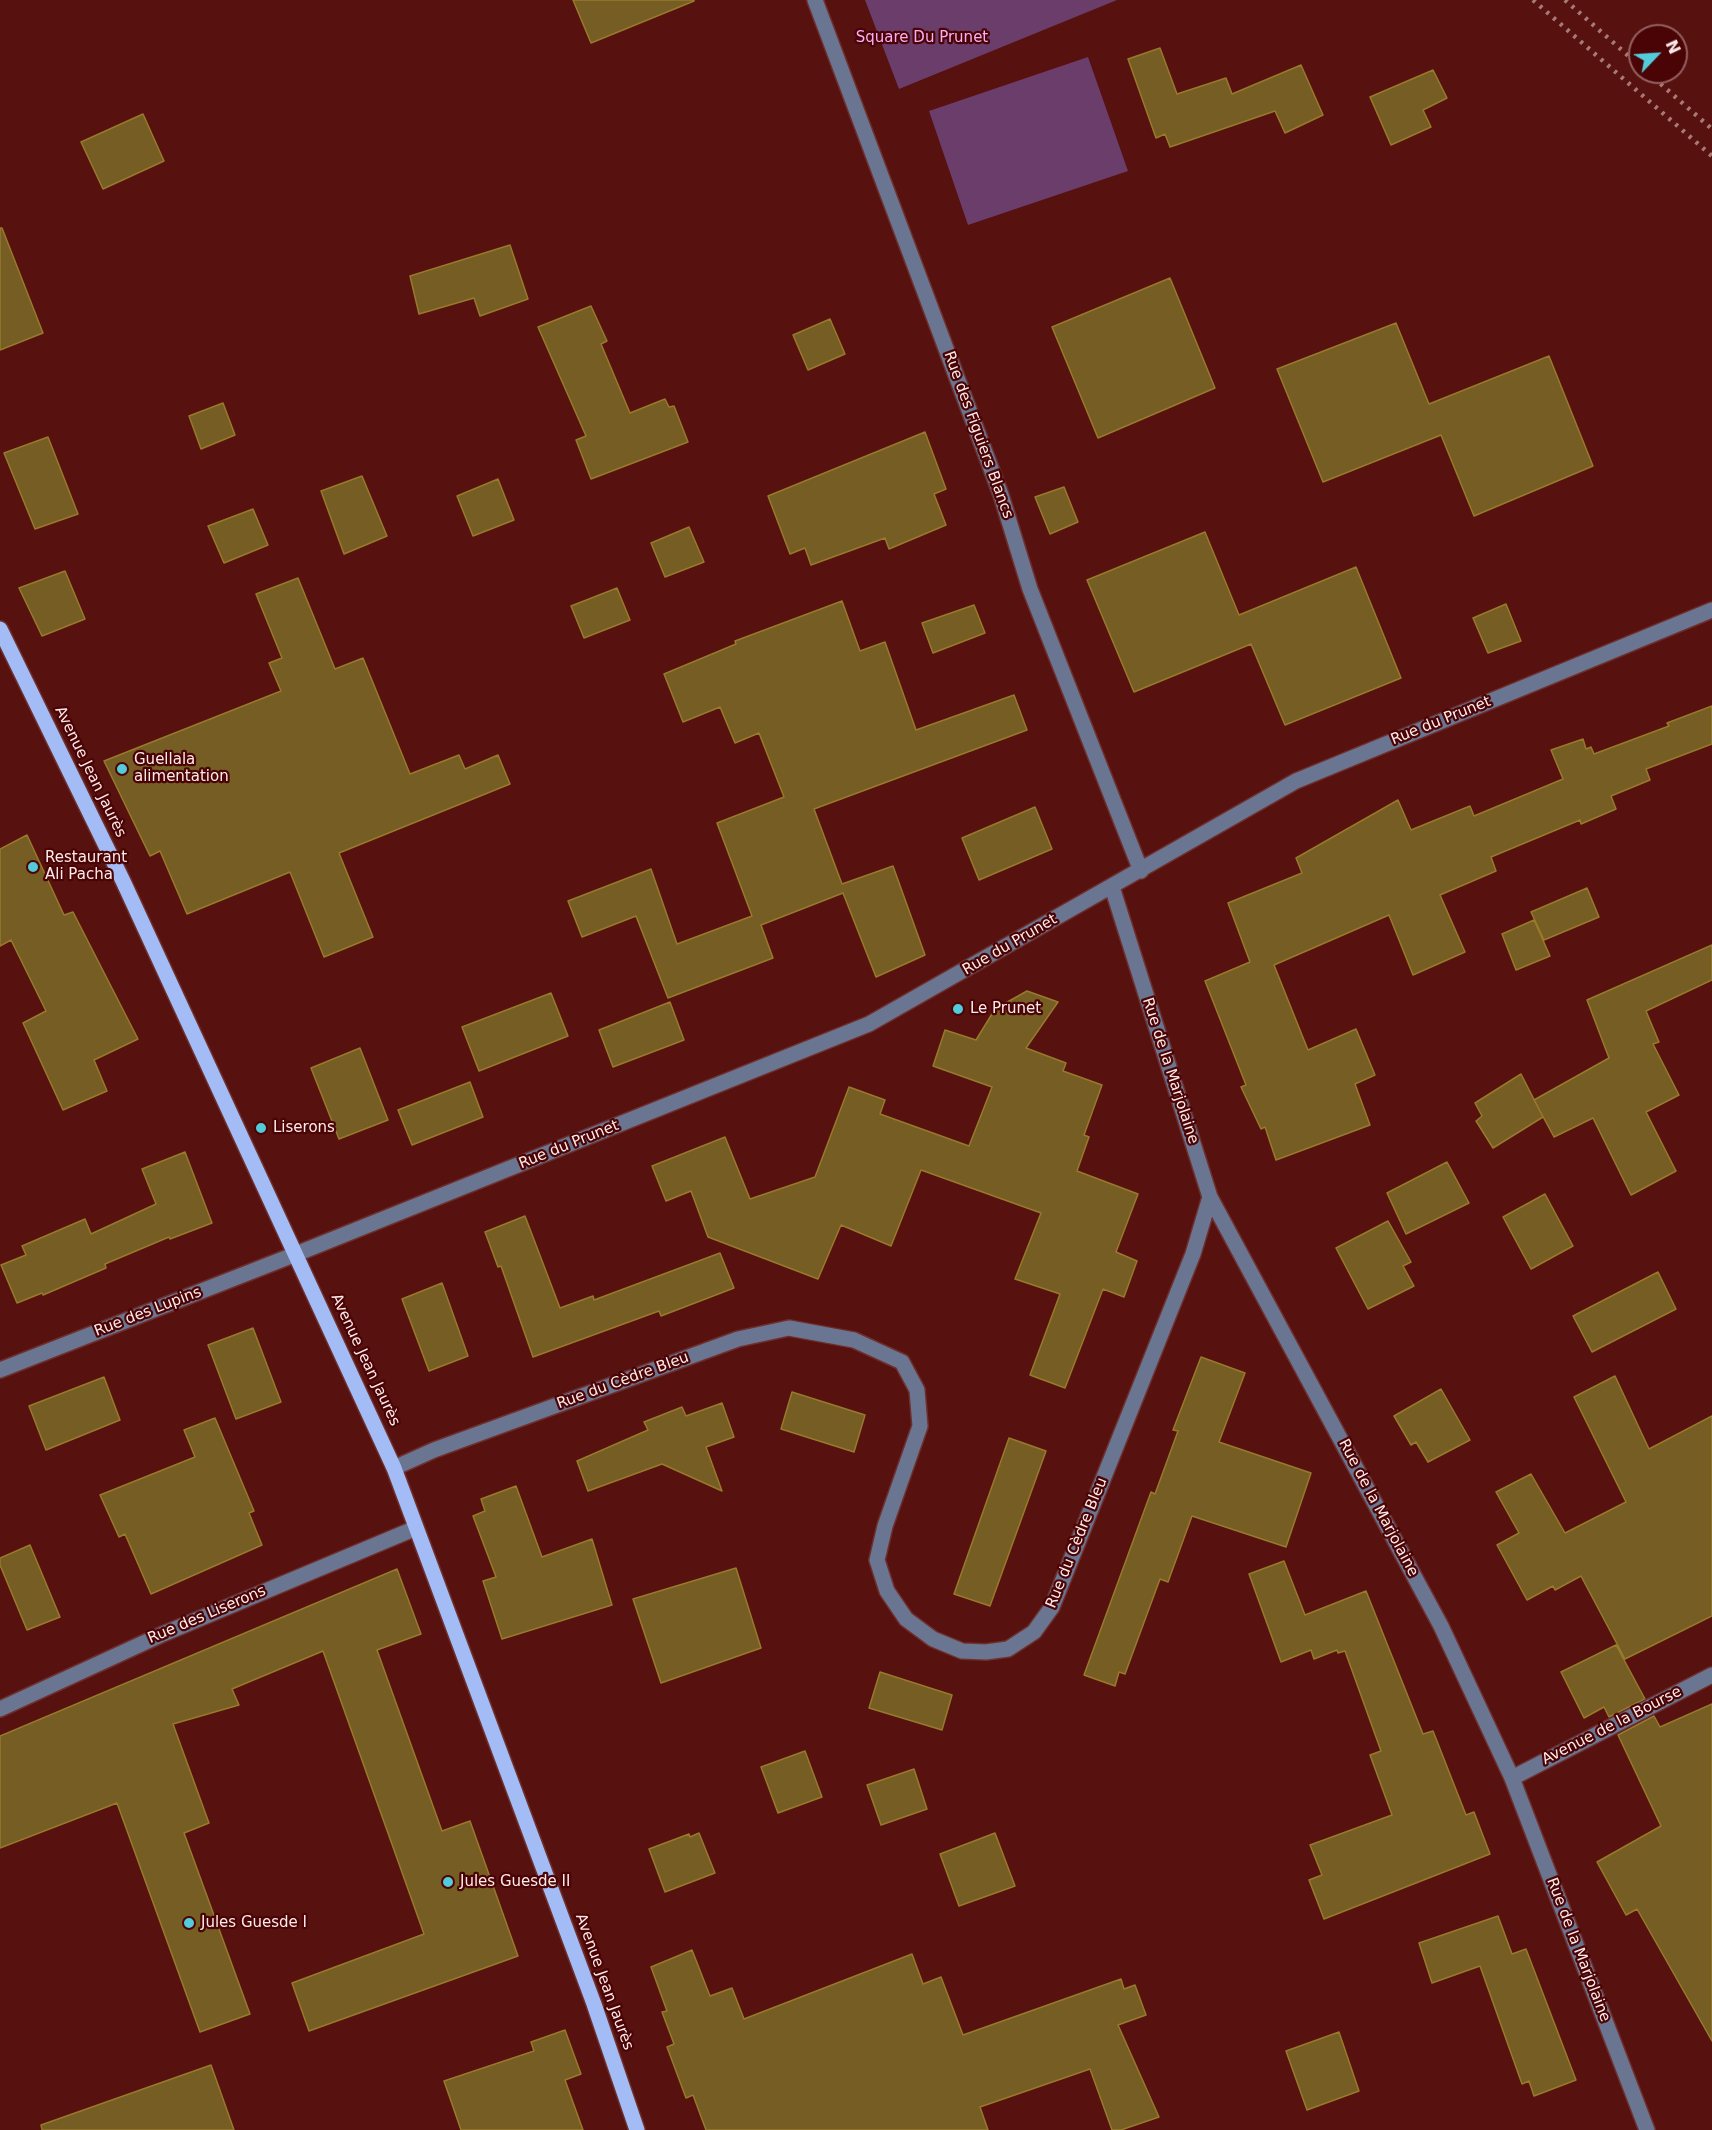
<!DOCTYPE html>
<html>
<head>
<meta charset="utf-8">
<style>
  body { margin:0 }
  #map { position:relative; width:1712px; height:2130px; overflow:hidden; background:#57110f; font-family:"DejaVu Sans",sans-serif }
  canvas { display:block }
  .north { position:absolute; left:1628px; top:24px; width:60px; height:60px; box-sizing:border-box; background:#4b0405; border:2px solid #936060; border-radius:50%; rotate:65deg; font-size:16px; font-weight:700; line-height:24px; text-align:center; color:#feebe9 }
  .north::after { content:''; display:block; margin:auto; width:21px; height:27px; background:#53cbda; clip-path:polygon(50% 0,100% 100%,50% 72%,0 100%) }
</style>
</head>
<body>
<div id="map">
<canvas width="1712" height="2130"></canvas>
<div class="north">N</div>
</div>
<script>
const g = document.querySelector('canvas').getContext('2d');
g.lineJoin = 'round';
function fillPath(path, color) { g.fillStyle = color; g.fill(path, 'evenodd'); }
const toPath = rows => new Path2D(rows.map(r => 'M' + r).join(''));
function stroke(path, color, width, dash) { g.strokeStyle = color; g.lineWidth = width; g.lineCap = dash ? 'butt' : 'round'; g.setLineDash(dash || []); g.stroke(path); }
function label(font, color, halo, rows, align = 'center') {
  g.font = font + ' "DejaVu Sans",sans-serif'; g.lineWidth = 4.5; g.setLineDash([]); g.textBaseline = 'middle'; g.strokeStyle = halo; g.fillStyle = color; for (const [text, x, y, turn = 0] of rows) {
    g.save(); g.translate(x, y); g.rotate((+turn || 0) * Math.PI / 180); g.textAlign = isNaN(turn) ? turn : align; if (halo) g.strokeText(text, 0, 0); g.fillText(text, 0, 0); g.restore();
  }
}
fillPath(toPath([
  [865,0,1117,0,899,89],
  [1088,57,1128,171,968,225,929,111]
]), '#6b3d6b');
const building = toPath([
  [573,0,694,0,694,1,591,43,573,0],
  [1160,48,1177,94,1226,78,1232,94,1301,65,1323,115,1285,133,1275,111,1170,147,1165,134,1156,138,1128,59,1160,48],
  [1433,70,1447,98,1423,110,1431,127,1391,145,1370,97,1433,70],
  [143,114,164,161,103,189,81,142,143,114],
  [0,228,2,228,43,333,0,350,0,228],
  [510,245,528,299,480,316,474,298,419,314,410,276,510,245],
  [1170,278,1215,388,1098,438,1052,327,1170,278],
  [591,306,607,341,601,344,630,413,665,399,669,407,674,406,688,442,591,479,576,440,586,436,538,327,591,306],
  [830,319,845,354,808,370,793,335,830,319],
  [1396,323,1429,404,1549,356,1593,466,1474,516,1441,435,1323,482,1277,369,1396,323],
  [223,403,235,435,201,449,189,416,223,403],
  [925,432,946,489,934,494,946,525,889,549,885,538,811,565,805,548,790,554,768,496,925,432],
  [48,437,78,514,35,529,4,453,48,437],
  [362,476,387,536,344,554,321,491,362,476],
  [498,479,514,520,473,536,457,496,498,479],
  [1064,487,1078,522,1050,534,1035,497,1064,487],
  [253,509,268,545,224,563,208,526,253,509],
  [689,527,704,562,665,577,651,543,689,527],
  [1205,532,1239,615,1356,567,1401,678,1285,725,1251,644,1134,692,1087,580,1205,532],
  [65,571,85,619,42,636,19,588,65,571],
  [298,578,335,669,363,658,410,774,459,755,465,769,498,755,510,784,339,853,373,937,324,957,290,872,187,914,160,851,150,856,104,761,281,691,269,663,282,658,256,594,298,578],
  [617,588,630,620,584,638,571,606,617,588],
  [842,601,860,651,885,642,916,730,1014,695,1027,730,814,809,842,884,893,866,925,955,876,977,843,893,761,925,773,958,668,998,636,916,582,937,568,901,651,869,677,944,752,916,717,823,784,797,759,733,735,743,720,707,683,722,664,674,736,644,735,641,842,601],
  [1506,604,1521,641,1488,653,1473,618,1506,604],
  [974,605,985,633,933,653,922,623,974,605],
  [1712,706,1712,744,1646,769,1650,780,1611,796,1616,809,1581,824,1580,820,1491,857,1496,871,1440,895,1465,952,1413,975,1389,915,1274,965,1308,1050,1356,1029,1375,1075,1355,1084,1370,1125,1276,1160,1265,1127,1261,1129,1241,1087,1246,1085,1205,981,1250,962,1228,903,1302,873,1296,858,1398,800,1411,830,1470,806,1474,816,1563,779,1551,750,1583,739,1586,749,1591,747,1594,754,1669,726,1667,723,1712,706],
  [1035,807,1052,849,979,880,962,838,1035,807],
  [27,835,64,915,73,912,138,1039,94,1060,107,1091,63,1110,23,1023,46,1011,11,940,0,946,0,849,27,835],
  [1587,888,1599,917,1544,940,1531,912,1587,888],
  [1534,920,1550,956,1516,970,1502,934,1534,920],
  [1712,945,1712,980,1646,1011,1659,1042,1653,1044,1679,1095,1646,1112,1676,1171,1631,1195,1593,1118,1554,1137,1534,1100,1609,1058,1587,1000,1712,945],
  [1027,991,1058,1002,1026,1048,1066,1063,1063,1071,1102,1085,1084,1135,1089,1137,1077,1171,1138,1194,1116,1252,1137,1261,1124,1297,1103,1289,1065,1388,1030,1375,1060,1294,1015,1279,1041,1213,921,1170,891,1246,841,1225,818,1279,708,1237,691,1191,666,1201,652,1166,725,1137,750,1199,815,1177,849,1087,885,1100,880,1114,969,1146,992,1087,933,1066,945,1030,976,1040,995,1009,1027,991],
  [551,993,568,1036,479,1071,462,1027,551,993],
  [670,1002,684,1040,613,1067,599,1030,670,1002],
  [360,1048,388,1120,339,1139,311,1068,360,1048],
  [1521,1074,1543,1117,1493,1148,1476,1121,1482,1116,1475,1103,1521,1074],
  [470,1082,483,1117,412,1145,398,1110,470,1082],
  [185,1152,212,1223,170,1239,169,1237,105,1264,106,1268,43,1295,42,1293,17,1303,1,1265,26,1255,22,1246,85,1219,91,1234,156,1204,142,1169,185,1152],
  [1447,1162,1469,1203,1406,1234,1387,1193,1447,1162],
  [1545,1194,1573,1246,1531,1269,1503,1217,1545,1194],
  [525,1216,560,1308,593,1296,594,1300,720,1253,734,1288,661,1316,659,1311,533,1357,501,1266,498,1267,485,1232,525,1216],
  [1388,1221,1411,1262,1403,1266,1414,1286,1368,1309,1336,1248,1388,1221],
  [1658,1272,1676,1309,1592,1352,1573,1316,1658,1272],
  [442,1283,468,1356,429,1371,402,1299,442,1283],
  [253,1328,281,1402,236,1419,208,1345,253,1328],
  [1201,1357,1245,1373,1219,1442,1311,1473,1286,1547,1192,1516,1168,1582,1160,1579,1125,1674,1119,1672,1115,1686,1084,1675,1151,1492,1155,1494,1178,1431,1173,1430,1201,1357],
  [1615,1376,1649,1449,1712,1416,1712,1616,1625,1659,1581,1576,1555,1590,1553,1586,1527,1600,1497,1545,1519,1533,1496,1492,1531,1474,1565,1533,1626,1502,1574,1397,1615,1376],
  [104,1377,120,1420,46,1450,29,1406,104,1377],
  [1441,1389,1470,1440,1428,1462,1416,1442,1411,1445,1394,1416,1441,1389],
  [792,1392,865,1415,854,1452,781,1429,792,1392],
  [722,1403,734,1437,706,1447,722,1491,662,1464,588,1491,577,1461,648,1430,644,1422,682,1407,686,1416,722,1403],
  [215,1418,254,1511,249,1513,262,1545,151,1594,125,1534,119,1537,100,1495,195,1457,184,1430,215,1418],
  [1009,1438,1046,1451,990,1606,954,1594,1009,1438],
  [516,1486,542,1557,592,1539,612,1605,502,1639,483,1581,496,1577,473,1516,485,1511,481,1499,516,1486],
  [30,1545,60,1617,27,1630,0,1565,0,1558,30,1545],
  [1284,1561,1305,1615,1366,1591,1423,1734,1433,1731,1466,1815,1474,1812,1490,1854,1324,1919,1309,1880,1322,1875,1310,1845,1392,1815,1370,1755,1381,1751,1345,1651,1338,1653,1337,1650,1314,1659,1311,1650,1281,1662,1249,1574,1284,1561],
  [736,1568,761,1648,661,1683,633,1599,736,1568],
  [397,1569,421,1634,377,1650,442,1831,470,1821,518,1956,309,2031,292,1983,424,1934,323,1651,232,1689,239,1705,173,1724,209,1823,184,1833,250,2014,200,2032,117,1803,0,1848,0,1736,397,1569],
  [1616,1645,1645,1699,1609,1717,1604,1707,1584,1718,1561,1672,1616,1645],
  [880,1672,952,1695,942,1730,869,1708,880,1672],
  [1712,1704,1712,2041,1637,1909,1626,1915,1597,1862,1661,1826,1618,1735,1654,1716,1660,1727,1712,1704],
  [805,1751,822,1797,778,1813,761,1767,805,1751],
  [914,1769,927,1809,881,1825,867,1785,914,1769],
  [699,1833,715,1873,665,1892,649,1849,689,1834,690,1837,699,1833],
  [995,1833,1015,1886,959,1906,940,1854,995,1833],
  [1498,1916,1512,1954,1526,1949,1576,2080,1534,2096,1529,2081,1522,2084,1480,1966,1432,1983,1419,1943,1498,1916],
  [692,1950,710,1996,732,1988,744,2019,912,1954,923,1984,941,1977,963,2035,1121,1979,1124,1989,1135,1985,1146,2015,1118,2025,1159,2117,1121,2130,1112,2130,1090,2069,980,2107,988,2130,706,2130,693,2095,686,2098,667,2047,674,2044,662,2012,667,2011,651,1967,692,1950],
  [565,2030,581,2074,565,2080,583,2130,461,2130,444,2081,534,2051,531,2042,565,2030],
  [1339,2032,1359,2091,1307,2110,1286,2051,1339,2032],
  [211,2065,234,2130,42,2130,41,2125,211,2065]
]);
fillPath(building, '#755d23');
stroke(building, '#987a2c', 1.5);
const minor = toPath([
  [815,0,1001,495,1030,589,1141,871],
  [1112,887,1210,1197,1441,1626,1512,1778,1647,2130],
  [0,1370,296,1254,869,1024,1296,781,1712,610],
  [394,1468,434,1450,738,1339,789,1328,854,1340,902,1362,917,1390,920,1426,885,1526,877,1560,887,1591,906,1619,933,1639,962,1651,986,1652,1008,1649,1034,1632,1052,1607,1193,1254,1210,1197],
  [0,1709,163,1634,416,1528],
  [1512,1778,1712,1675]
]);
const major = toPath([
  [0,629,123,881,394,1468,594,2004,637,2130]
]);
stroke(minor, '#6e302e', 18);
stroke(major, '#6e302e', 18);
stroke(minor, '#6a7591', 15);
stroke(major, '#a4bcf5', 15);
stroke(toPath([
  [1533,0,1712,156],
  [1565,0,1640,66],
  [1647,72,1712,129]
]), '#a77977', 4.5, [3, 6]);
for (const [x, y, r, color] of [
  [122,769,6,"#53cbda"],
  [33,867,6,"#53cbda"],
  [958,1009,6,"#53cbda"],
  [261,1128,6,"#53cbda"],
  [448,1882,6,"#53cbda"],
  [189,1923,6,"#53cbda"]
]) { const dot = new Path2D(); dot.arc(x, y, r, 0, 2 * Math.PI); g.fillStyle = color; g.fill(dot); stroke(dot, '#4b0405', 2); }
label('15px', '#f9aff8', '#4b0405', [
  ["Square Du Prunet",922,38]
]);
label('15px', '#feebe9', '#4b0405', [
  ["Rue des Figuiers Blancs",978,435,70],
  ["Rue du Prunet",1441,721,-22],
  ["Avenue Jean Jaurès",90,772,64],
  ["Rue du Prunet",1010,945,-30],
  ["Rue de la Marjolaine",1170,1071,72],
  ["Rue du Prunet",569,1145,-22],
  ["Rue des Lupins",148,1312,-21],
  ["Avenue Jean Jaurès",365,1360,65],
  ["Rue du Cèdre Bleu",623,1381,-20],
  ["Rue de la Marjolaine",1378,1508,62],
  ["Rue du Cèdre Bleu",1077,1543,-68],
  ["Rue des Liserons",207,1615,-23],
  ["Avenue de la Bourse",1612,1726,-27],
  ["Rue de la Marjolaine",1578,1950,69],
  ["Avenue Jean Jaurès",604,1982,70]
]);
label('15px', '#feebe9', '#4b0405', [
  ["Guellala",134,760],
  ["alimentation",134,777],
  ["Restaurant",45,858],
  ["Ali Pacha",45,875],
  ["Le Prunet",970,1009],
  ["Liserons",273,1128],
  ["Jules Guesde II",460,1882],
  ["Jules Guesde I",201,1923]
], 'left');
</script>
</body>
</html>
